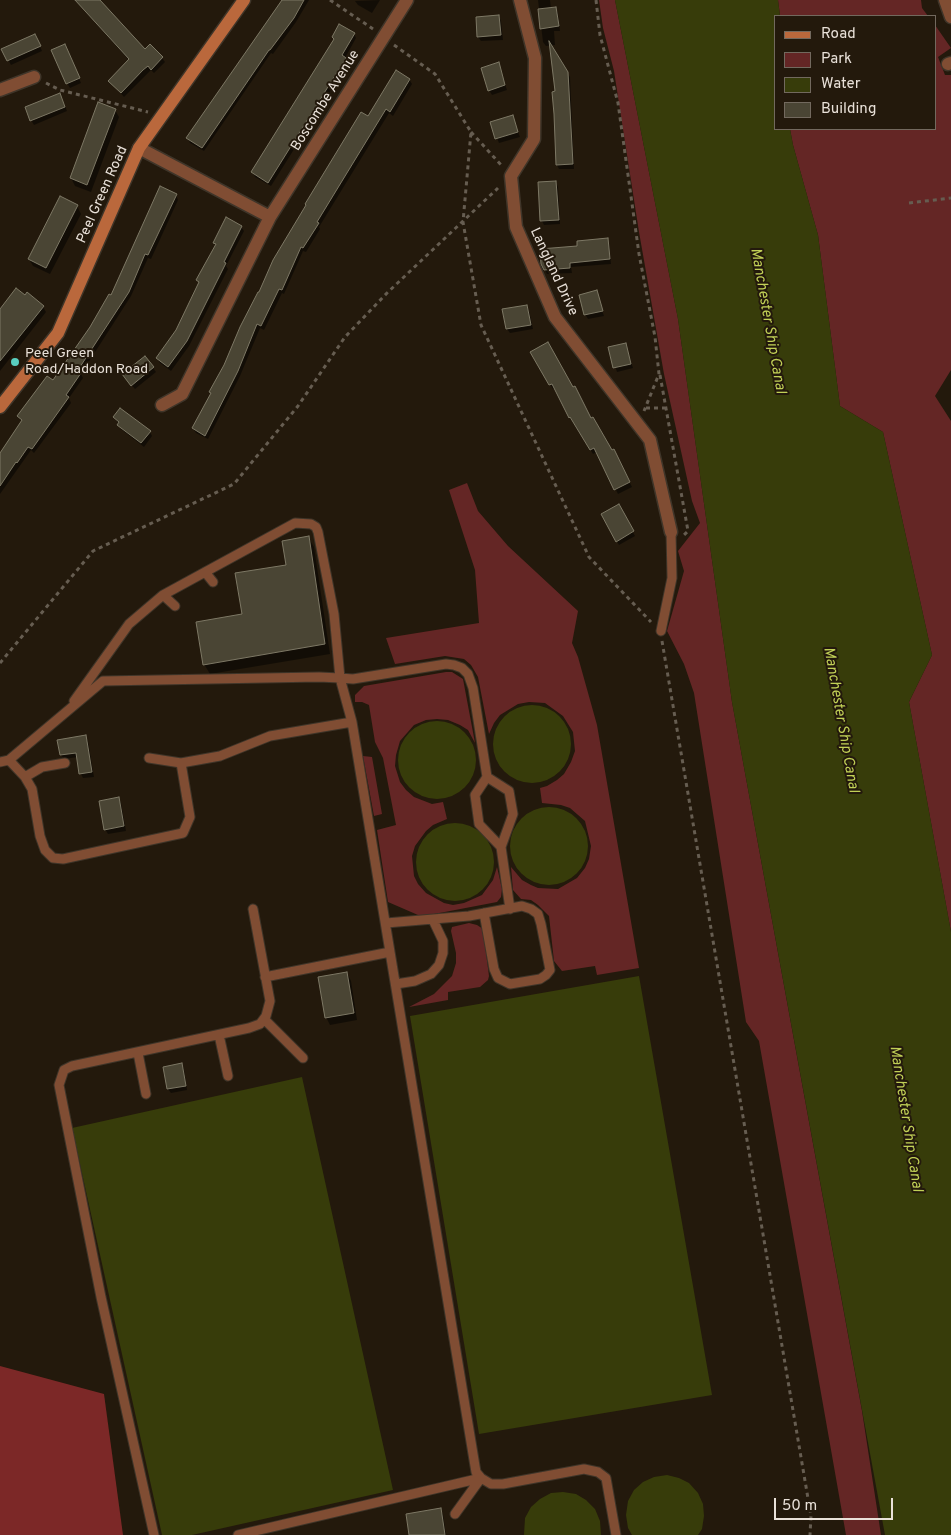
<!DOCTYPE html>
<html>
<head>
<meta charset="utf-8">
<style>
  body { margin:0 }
  #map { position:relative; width:951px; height:1535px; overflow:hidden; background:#23190c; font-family:Overpass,sans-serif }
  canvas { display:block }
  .legend { position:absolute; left:774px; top:15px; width:162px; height:115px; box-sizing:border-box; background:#23190c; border:1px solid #72695e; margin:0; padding:6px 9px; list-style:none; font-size:15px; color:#e9e1d9 }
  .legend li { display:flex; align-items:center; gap:10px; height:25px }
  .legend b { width:25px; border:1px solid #72695e }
  .scale { position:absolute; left:774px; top:1498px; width:119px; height:22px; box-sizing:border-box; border:2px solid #e9e1d9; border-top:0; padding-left:6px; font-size:15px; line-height:18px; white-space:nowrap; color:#e9e1d9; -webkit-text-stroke:4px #23190c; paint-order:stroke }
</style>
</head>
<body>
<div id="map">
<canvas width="951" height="1535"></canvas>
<ul class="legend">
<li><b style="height:6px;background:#ba683c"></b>Road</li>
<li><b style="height:14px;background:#642625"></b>Park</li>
<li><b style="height:14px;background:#373c0a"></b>Water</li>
<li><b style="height:14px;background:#4a4534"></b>Building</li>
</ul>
<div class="scale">50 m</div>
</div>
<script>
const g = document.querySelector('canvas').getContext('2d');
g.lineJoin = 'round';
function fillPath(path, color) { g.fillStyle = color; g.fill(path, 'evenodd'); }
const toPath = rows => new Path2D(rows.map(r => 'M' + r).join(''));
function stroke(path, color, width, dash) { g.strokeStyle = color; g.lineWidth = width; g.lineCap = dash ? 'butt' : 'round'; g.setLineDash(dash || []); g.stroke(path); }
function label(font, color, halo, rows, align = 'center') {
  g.font = font + ' Overpass,sans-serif'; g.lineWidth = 4; g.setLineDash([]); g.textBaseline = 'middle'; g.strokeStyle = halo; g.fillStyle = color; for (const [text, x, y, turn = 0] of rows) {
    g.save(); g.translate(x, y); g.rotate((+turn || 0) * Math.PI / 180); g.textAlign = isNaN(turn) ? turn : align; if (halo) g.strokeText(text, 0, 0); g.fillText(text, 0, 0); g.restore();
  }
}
fillPath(toPath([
  [599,0,615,0,678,319,732,702,862,1411,881,1535,846,1535,759,1041,746,1022,694,693,684,664,667,631,684,571,678,551,700,523,692,501,664,374,639,232,614,71,603,28],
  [778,0,921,0,922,8,928,16,780,16],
  [935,25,951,48,938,57,945,75,951,75,951,370,935,396,951,421,951,932,909,702,932,655,883,432,840,406,818,235,793,145,790,129,935,129],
  [467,483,478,511,508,546,578,611,572,643,578,657,597,725,639,968,597,975,595,966,562,971,554,961,549,916,538,905,531,900,521,899,513,890,511,867,522,880,531,885,538,888,558,889,577,878,585,868,589,859,591,846,585,821,570,808,561,805,542,803,540,788,547,786,557,780,564,774,571,762,575,751,573,732,563,716,545,703,529,702,518,704,500,715,494,723,489,734,478,677,471,665,464,659,445,656,395,664,386,638,479,623,475,570,449,490],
  [446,672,452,672,463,679,475,743,468,730,460,725,448,720,437,719,426,720,414,725,400,741,396,755,395,766,400,782,406,790,414,797,432,804,443,802,447,819,433,825,426,831,415,846,412,856,414,876,418,884,426,893,444,903,453,905,464,903,482,895,493,880,497,867,502,889,501,897,497,902,429,915,418,915,388,902,377,830,396,825,395,820,383,758,375,742,369,705,362,702,355,702,355,695,364,686],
  [363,756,372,757,382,814,374,816],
  [469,923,477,925,483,929,489,976,488,980,480,987,448,992,448,1000,409,1007,434,994,452,976,456,963,456,953,451,931,452,927]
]), '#642625');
fillPath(toPath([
  [0,1366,104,1394,123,1535,0,1535]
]), '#7c2827');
fillPath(toPath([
  [615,0,778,0,780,16,775,16,775,129,790,129,793,145,818,235,840,406,883,432,932,655,909,702,951,932,951,1535,885,1535,732,702,678,319],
  '493 744a39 39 0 1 1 78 0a39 39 0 1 1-78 0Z',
  '398 760a39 39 0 1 1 78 0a39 39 0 1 1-78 0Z',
  '510 846a39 39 0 1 1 78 0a39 39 0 1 1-78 0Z',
  '416 862a39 39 0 1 1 78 0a39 39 0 1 1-78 0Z',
  [639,976,712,1395,479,1434,410,1016],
  [302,1077,393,1490,192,1535,162,1535,72,1128],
  [667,1475,679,1478,689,1483,698,1493,703,1504,704,1516,702,1529,698,1535,632,1535,628,1528,626,1515,628,1501,634,1490,643,1482,654,1477],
  [563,1492,576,1494,586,1500,595,1509,600,1521,601,1535,524,1535,525,1518,531,1507,540,1499,551,1493]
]), '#373c0a');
fillPath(toPath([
  [75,0,99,0,145,51,162,58,165,62,154,73,151,70,124,97,110,81,129,60],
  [283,0,309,0,296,22,273,54,271,53,204,151,190,143,188,138],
  [380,0,372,13,358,5,355,1],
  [538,0,550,0,551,9,555,8,558,13,560,31,554,31,555,45,546,46,543,42],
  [499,17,501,21,503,40,481,41,478,37],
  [354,34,356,38,345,58,348,63,271,186,255,177,253,172],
  [37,40,42,51,11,65,3,50],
  [551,47,570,77,574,169,559,169,557,165,557,92],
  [67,50,81,83,70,88,67,83],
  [498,64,507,90,492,95,489,90],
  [409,79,412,84,393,116,389,113,319,227,320,229,306,252,303,251,284,294,282,293,264,330,260,328,240,376,208,439,196,433,193,428,368,118],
  [62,99,67,111,34,125,31,120],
  [99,104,115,110,119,117,91,192,75,186,71,178],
  [512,116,520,137,499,143,491,123],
  [556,182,558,187,560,224,544,225,542,221],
  [176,195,178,200,151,259,148,258,131,296,81,374,83,378,69,398,71,403,34,453,31,450,0,494,0,455,22,422,19,416,54,382,111,297],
  [77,206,81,214,50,274,33,266,29,259],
  [241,227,244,231,226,266,228,269,189,346,171,371,160,363,157,358,177,330,200,283,198,280,216,246,214,243],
  [607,239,609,244,611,264,571,267,572,273,547,274,545,270,579,248],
  [596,292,604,316,588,319,585,314],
  [527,306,529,311,533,329,510,333,507,329],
  [43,307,46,312,0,371,0,312],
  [625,344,633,368,617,372,609,348],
  [532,353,590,420,612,452,616,455,632,487,618,494,597,452,593,454,570,417,555,388,553,389],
  [153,368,156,372,135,389,126,379],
  [115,417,150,432,152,436,144,447,121,429],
  [619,506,635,536,619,545,602,515],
  [308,537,314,547,330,654,210,674,204,664,244,615,288,566],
  [85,737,88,741,94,777,83,778,81,774,78,757,64,759,61,755,59,741],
  [119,799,121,803,126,831,108,834,105,829],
  [347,973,351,981,357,1020,330,1025,326,1017],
  [182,1065,184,1069,187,1090,171,1093,168,1089],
  [440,1510,443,1514,446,1535,410,1535]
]), '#0007');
const building = toPath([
  [75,0,100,0,145,49,150,44,163,57,151,70,148,66,143,70,121,93,108,81,129,59,75,0],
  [282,0,304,0,294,18,270,50,269,50,202,148,186,138,282,0],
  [556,7,559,26,540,29,538,9,556,7],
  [499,15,501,35,477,37,476,17,499,15],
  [339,24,355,33,342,55,346,58,268,183,251,172,334,39,332,37,339,24],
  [35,34,41,46,7,61,1,49,35,34],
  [549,41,568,72,573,164,556,165,554,114,552,92,555,91,549,41],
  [65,44,80,78,66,84,51,50,65,44],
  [499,62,505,85,488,91,481,68,499,62],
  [396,70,410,79,390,112,386,109,317,222,319,223,303,248,301,247,282,290,279,289,261,326,257,324,238,371,205,436,192,428,211,393,209,392,224,365,240,327,258,292,259,292,273,260,306,205,305,204,361,112,368,116,396,70],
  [60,93,65,107,30,121,25,107,60,93],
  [98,102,116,109,87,185,70,178,98,102],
  [513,115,518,132,495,139,490,122,513,115],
  [556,181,559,220,540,221,538,182,556,181],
  [160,186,177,194,148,255,145,254,129,292,78,370,81,373,66,395,69,397,32,449,28,447,17,463,16,462,0,486,0,453,22,420,17,416,47,376,53,380,90,327,109,294,111,295,160,186],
  [60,196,78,205,46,268,28,259,60,196],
  [226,217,242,226,224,262,226,263,187,341,168,367,156,358,176,330,199,282,196,280,216,244,213,243,226,217],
  [608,238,610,259,570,263,570,268,544,270,541,264,540,249,577,246,577,241,608,238],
  [16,288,25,295,27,292,44,306,0,361,0,309,16,288],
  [597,290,603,311,584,315,579,295,597,290],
  [527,305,531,325,506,329,502,309,527,305],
  [548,342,573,387,575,386,591,418,593,417,612,450,614,449,630,482,614,490,594,448,590,450,570,417,569,418,552,384,549,385,530,352,548,342],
  [626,343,631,364,613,368,608,347,626,343],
  [145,356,154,367,131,386,122,374,145,356],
  [120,408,151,431,141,443,117,425,119,422,113,417,120,408],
  [619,504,634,531,616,542,601,514,619,504],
  [309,536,325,644,203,665,196,622,242,614,235,573,286,565,282,541,309,536],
  [86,735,92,772,79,774,76,753,60,755,57,740,86,735],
  [119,797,124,826,104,830,99,801,119,797],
  [347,972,354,1013,325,1018,318,977,347,972],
  [182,1063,186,1086,167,1089,163,1067,182,1063],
  [441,1508,445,1535,409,1535,406,1514,441,1508]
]);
fillPath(building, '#4a4534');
stroke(building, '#7d7865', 1);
const lane = toPath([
  [205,572,213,582],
  [163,595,175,606],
  [661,631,672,578,671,532],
  [74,701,129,624,163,595,295,523,311,524,316,527,318,532,334,614,340,678,353,679,446,664,454,665,462,668,468,674,473,688,487,777,475,795,479,824,501,847],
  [149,758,181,763,220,756,270,736,352,722],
  [9,760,25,777,32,789,40,836,45,850,53,858,63,859,183,833,190,817,181,763],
  [0,762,9,760,103,681,319,677,340,678,352,722,476,1472,481,1478,491,1484,503,1484,584,1469,598,1472,606,1478,616,1535],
  [25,777,42,767,65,763],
  [487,777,509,791,513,814,501,847,510,909],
  [386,923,469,916,522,906,531,909,538,914,541,924,550,970,546,975,540,979,510,984,498,978,494,969,484,913],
  [265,977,390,952],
  [396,984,415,981,431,974,439,965,443,953,443,941,433,920],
  [264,1019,303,1058],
  [219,1035,228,1076],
  [138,1053,146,1094],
  [455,1514,481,1478],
  [154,1535,101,1297,59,1085,64,1070,72,1066,249,1028,260,1024,266,1016,270,1001,253,909],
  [238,1535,481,1478]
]);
const street = toPath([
  [520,0,535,58,534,139,511,176,516,227,555,317,650,440,671,532],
  [945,0,951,17],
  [948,64,951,63],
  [0,90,34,77],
  [139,148,270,217],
  [162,405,182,394,270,217,407,0]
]);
const secondary = toPath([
  [0,407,58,333,139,148,244,0]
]);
stroke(lane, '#3f3529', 11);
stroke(street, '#3f3529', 15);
stroke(secondary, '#3f3529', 15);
stroke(toPath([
  [330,0,373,29],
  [596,0,600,35,618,103,639,254,655,337,659,374,644,411],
  [394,45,435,74,471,132,463,222,481,325,589,557,651,622],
  [46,83,60,90,148,112],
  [471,132,502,166],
  [909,203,951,198],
  [660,375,688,531,684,535],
  [646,408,666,408],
  [662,641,811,1516,810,1535],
  [0,663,93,551,234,484,298,406,345,337,387,293,498,188]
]), '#665d51', 3, [4, 4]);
stroke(lane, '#804d33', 9);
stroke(street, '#804d33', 12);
stroke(secondary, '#ba683c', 12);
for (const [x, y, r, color] of [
  [15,362,5,"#59cebf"]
]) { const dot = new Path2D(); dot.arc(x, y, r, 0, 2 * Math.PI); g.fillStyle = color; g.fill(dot); stroke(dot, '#23190c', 2); }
label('14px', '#e9e1d9', '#23190c', [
  ["Boscombe Avenue",326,101,-58],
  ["Peel Green Road",103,195,-66],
  ["Langland Drive",553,272,65]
]);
label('14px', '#e9e1d9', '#23190c', [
  ["Peel Green",25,354],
  ["Road/Haddon Road",25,370]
], 'left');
label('italic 15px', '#c1d056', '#23190c', [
  ["Manchester Ship Canal",767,321,80],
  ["Manchester Ship Canal",840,720,80],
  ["Manchester Ship Canal",905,1119,81]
]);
</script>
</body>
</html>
